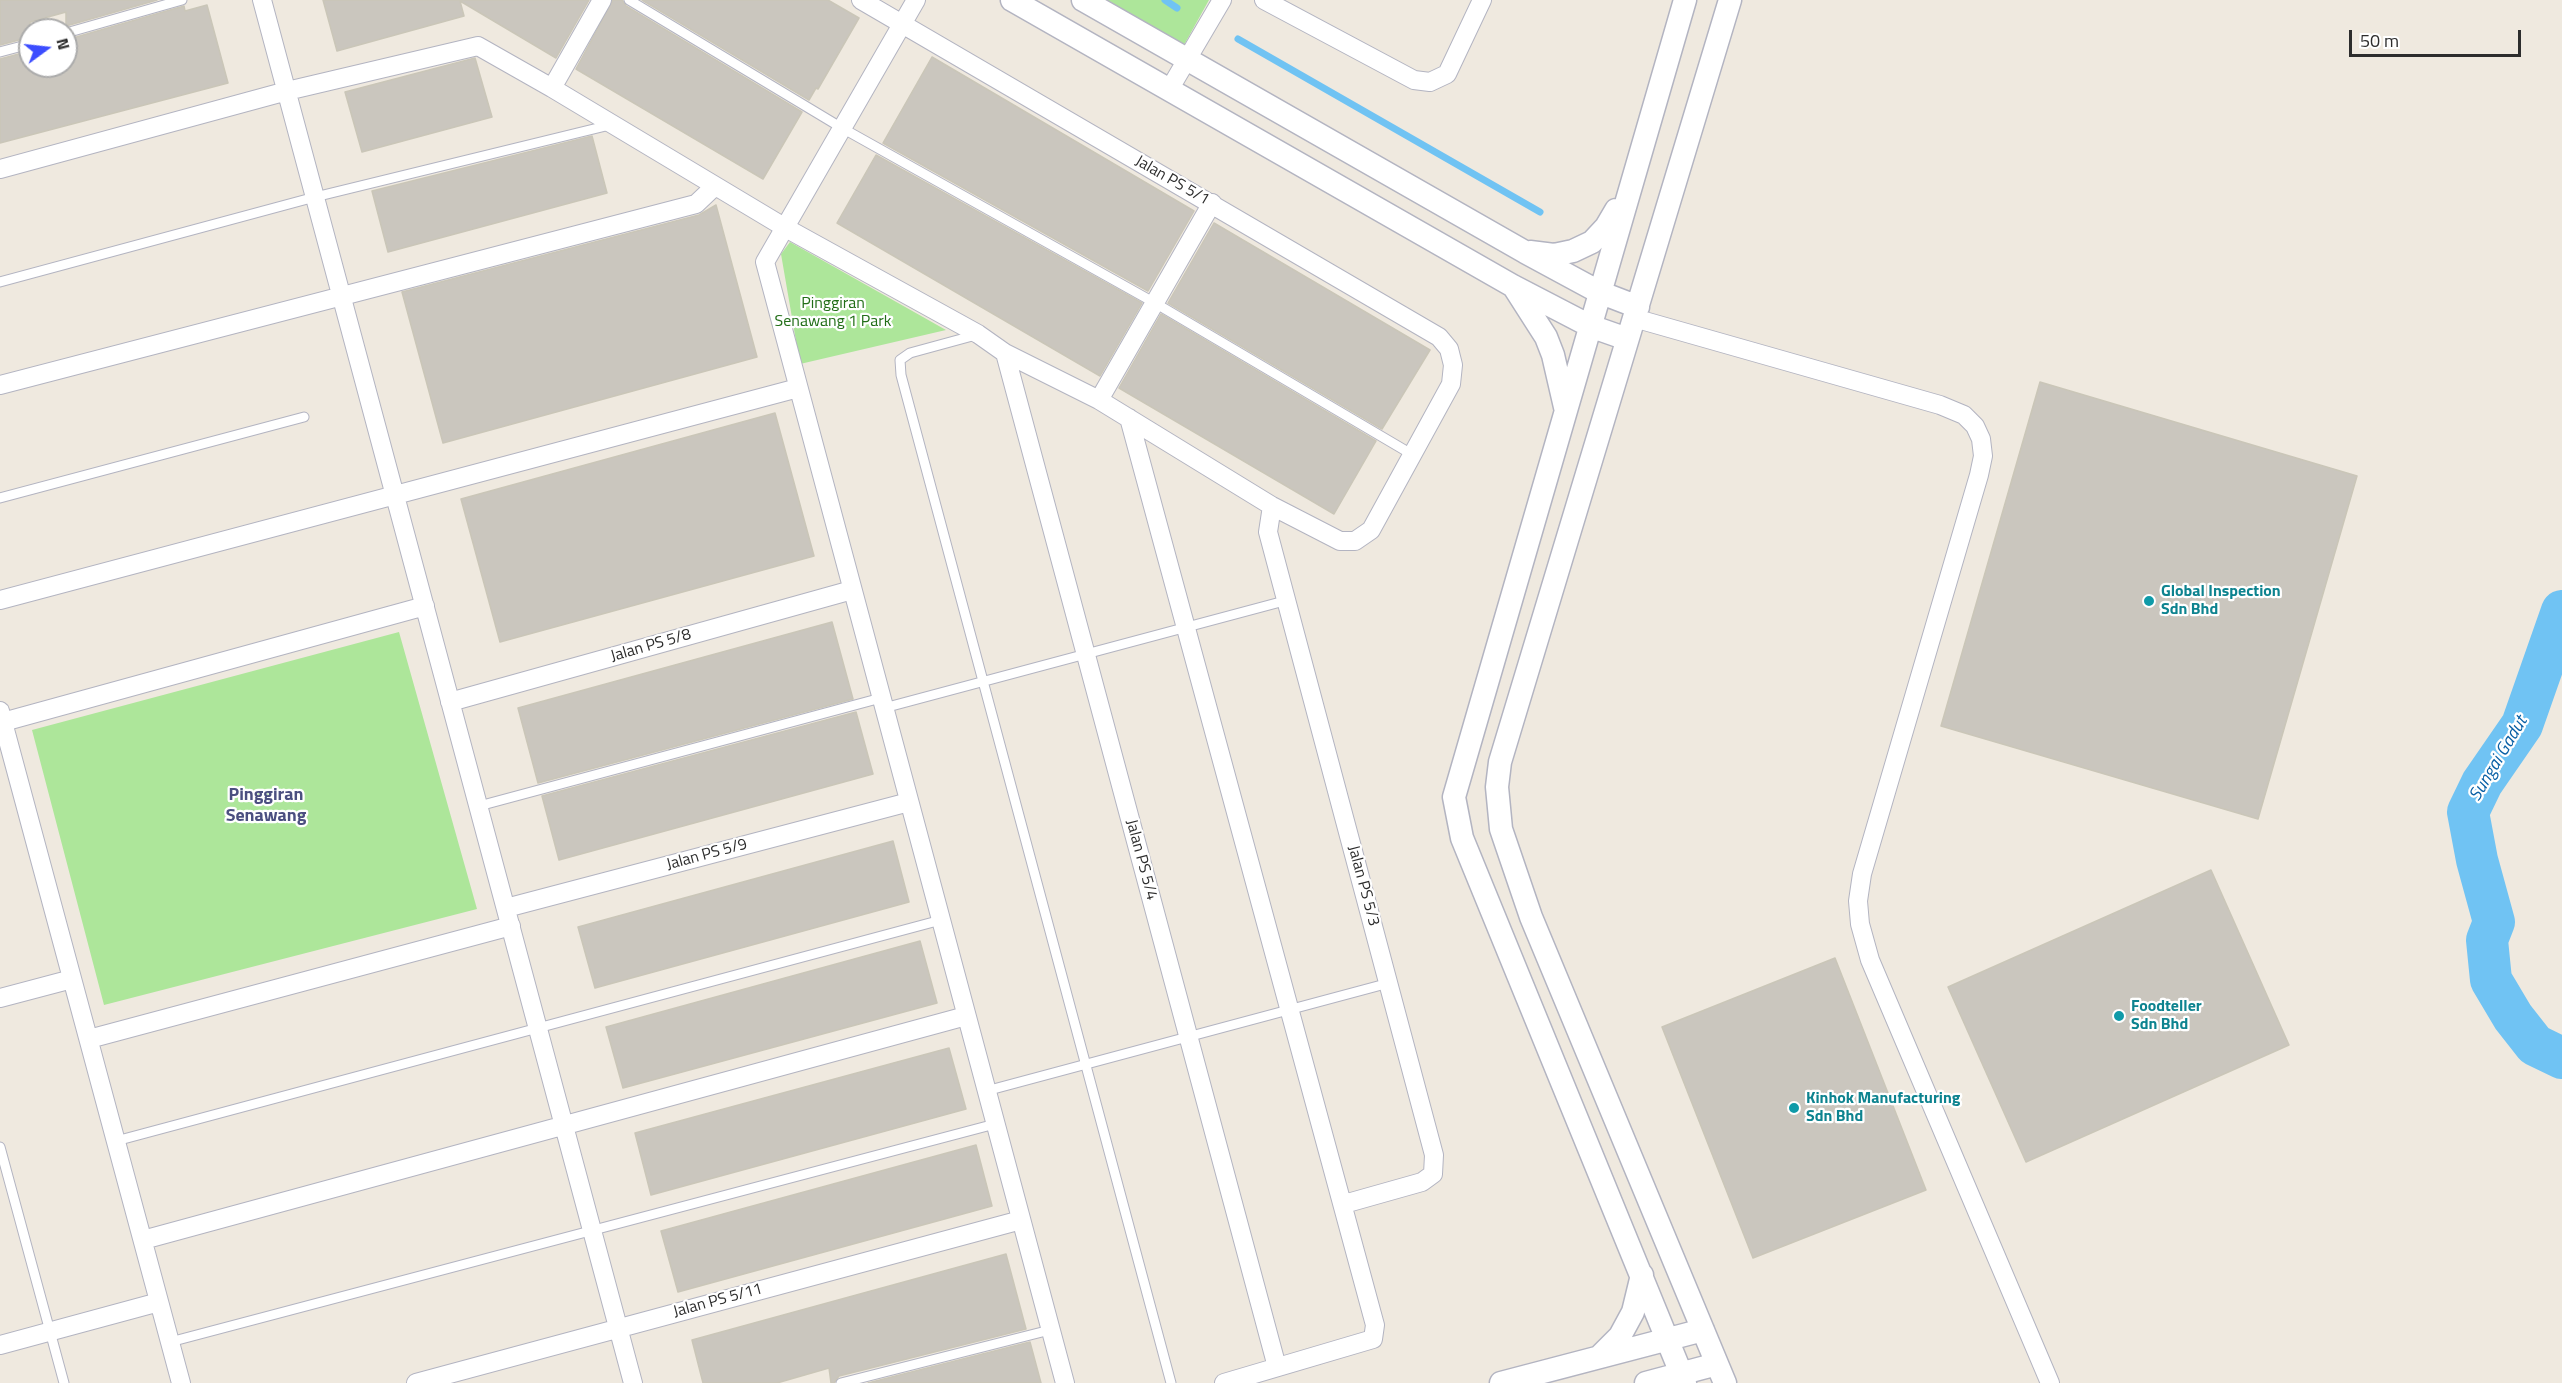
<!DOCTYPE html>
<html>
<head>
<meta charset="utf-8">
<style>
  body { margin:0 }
  #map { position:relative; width:2562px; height:1383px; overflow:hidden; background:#efe9df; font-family:"Titillium Web",sans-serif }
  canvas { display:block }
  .north { position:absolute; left:18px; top:18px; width:60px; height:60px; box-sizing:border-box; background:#fff; border:2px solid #ababab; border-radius:50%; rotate:75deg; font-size:16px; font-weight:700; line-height:24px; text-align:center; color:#2d2d2d }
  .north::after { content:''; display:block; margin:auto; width:21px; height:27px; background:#3c4dff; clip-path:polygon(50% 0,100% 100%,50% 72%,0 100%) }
  .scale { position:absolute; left:2349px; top:30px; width:172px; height:27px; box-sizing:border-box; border:3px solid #2d2d2d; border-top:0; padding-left:8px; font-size:18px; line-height:21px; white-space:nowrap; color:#2d2d2d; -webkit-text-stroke:4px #fff; paint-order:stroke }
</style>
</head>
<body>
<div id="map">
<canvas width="2562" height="1383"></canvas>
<div class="north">N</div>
<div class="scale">50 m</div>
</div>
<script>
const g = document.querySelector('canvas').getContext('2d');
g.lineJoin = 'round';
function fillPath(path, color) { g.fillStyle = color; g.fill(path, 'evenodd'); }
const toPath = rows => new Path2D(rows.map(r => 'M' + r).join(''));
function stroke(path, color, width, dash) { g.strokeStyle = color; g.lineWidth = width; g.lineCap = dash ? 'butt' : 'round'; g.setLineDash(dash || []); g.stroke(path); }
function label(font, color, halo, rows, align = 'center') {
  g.font = font + ' "Titillium Web",sans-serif'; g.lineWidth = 4.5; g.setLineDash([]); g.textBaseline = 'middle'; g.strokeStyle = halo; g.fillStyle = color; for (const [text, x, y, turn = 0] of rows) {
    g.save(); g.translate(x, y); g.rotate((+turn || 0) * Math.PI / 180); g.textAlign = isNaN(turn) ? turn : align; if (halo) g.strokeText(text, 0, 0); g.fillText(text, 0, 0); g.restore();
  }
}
fillPath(toPath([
  [1106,0,1209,0,1184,45],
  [790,242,946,330,800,364,781,254],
  [399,632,477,909,104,1005,32,730]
]), '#ade69a');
stroke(toPath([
  [1165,0,1177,8],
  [1238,39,1540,212]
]), '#70c3f3', 7);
stroke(toPath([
  [2562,611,2522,725,2482,783,2468,812,2477,860,2494,922,2487,940,2491,980,2513,1017,2535,1045,2562,1058]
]), '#70c3f3', 42);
const building = toPath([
  [0,0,157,0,66,26,66,12,30,22,30,37,0,45,0,0],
  [323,0,589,0,556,58,460,1,464,16,337,51,323,0],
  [613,0,622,0,626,6,802,112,763,179,576,69,613,0],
  [642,0,828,0,859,18,818,89,816,88,809,100,642,0],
  [207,5,228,83,0,143,0,59,30,51,30,66,66,66,66,40,184,6,185,11,207,5],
  [932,57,1194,211,1148,291,883,143,932,57],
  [475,58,492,117,362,152,345,92,475,58],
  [592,136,607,193,388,252,372,191,592,136],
  [876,155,1142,303,1100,376,837,223,876,155],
  [716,205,757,357,443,443,402,292,699,215,716,205],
  [1214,223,1430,350,1382,429,1168,303,1214,223],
  [1161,314,1376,441,1334,514,1119,388,1161,314],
  [2040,382,2357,476,2258,819,1941,726,2040,382],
  [775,413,814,556,500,642,461,499,775,413],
  [832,622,853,699,538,783,518,708,832,622],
  [856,712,873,774,559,860,542,796,856,712],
  [893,841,909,902,595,988,578,927,893,841],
  [2211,870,2289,1045,2026,1162,1948,987,2211,870],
  [920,941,937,1003,623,1088,606,1027,920,941],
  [1835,958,1926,1190,1753,1258,1662,1027,1835,958],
  [949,1048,966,1109,651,1195,635,1133,949,1048],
  [976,1145,992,1206,678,1292,661,1231,976,1145],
  [1006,1254,1026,1329,839,1376,834,1383,831,1383,829,1368,777,1383,703,1383,692,1340,1006,1254],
  [1030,1342,1041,1383,868,1383,1030,1342]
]);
fillPath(building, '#cac6be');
stroke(building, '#cac6b8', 1.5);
const service = toPath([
  [629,0,842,128,1155,303,1413,455],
  [66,33,182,0],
  [0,52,30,44],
  [0,282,315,197,610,125],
  [976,335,910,353,900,360,901,375,1171,1383],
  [0,498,304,417],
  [884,708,1288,600],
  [479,806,881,698],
  [986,1091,1389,983],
  [116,1141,941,920],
  [0,1147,64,1383],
  [170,1342,995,1124],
  [841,1383,1050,1330]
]);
const minor = toPath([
  [262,0,633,1383],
  [916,0,765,262,1065,1383],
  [1264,0,1414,80,1430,82,1447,74,1482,0],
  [552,88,602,0],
  [1169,90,1222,0],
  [0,169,287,91,478,46,552,88,784,227,978,334,1005,353,1099,400,1272,506,1340,541,1355,541,1371,530,1451,384,1453,365,1449,349,1439,337,861,0],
  [1634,318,1940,405,1964,415,1975,426,1981,439,1983,456,1979,475,1862,874,1858,901,1860,924,1870,960,2050,1383],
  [1005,353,1277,1367],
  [0,385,696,204,715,186],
  [1099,400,1212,203],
  [1129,418,1375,1325,1373,1339,1224,1383],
  [1272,506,1268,532,1434,1155,1433,1174,1422,1182,1344,1204],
  [0,600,798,388],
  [450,702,852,590],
  [0,711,181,1383],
  [3,722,425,606],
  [506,908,909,802],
  [0,998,72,979],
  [89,1039,511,926],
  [143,1240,966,1016],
  [0,1345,159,1302],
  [416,1383,1021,1220]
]);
const tertiary = toPath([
  [1012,0,1513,286,1590,326,1627,339],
  [1083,0,1525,252,1599,292,1638,307],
  [1530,252,1554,255,1573,251,1592,242,1606,227,1616,210],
  [1514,287,1546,337,1553,355,1565,407],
  [1600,1356,1620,1336,1633,1312,1642,1275],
  [1501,1383,1703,1330],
  [1646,1383,1717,1364],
  [1685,1383,1462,838,1454,797,1685,0],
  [1725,1383,1531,917,1501,829,1497,787,1500,762,1730,0]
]);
stroke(service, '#b3b4c1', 11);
stroke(minor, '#b3b4c1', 20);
stroke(tertiary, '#b3b4c1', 25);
stroke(service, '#fff', 9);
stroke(minor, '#fff', 18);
stroke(tertiary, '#fff', 22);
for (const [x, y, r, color] of [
  [2149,601,6,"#0f9aa8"],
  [2119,1016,6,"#0f9aa8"],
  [1794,1108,6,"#0f9aa8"]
]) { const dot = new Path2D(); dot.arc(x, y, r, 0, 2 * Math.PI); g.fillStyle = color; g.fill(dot); stroke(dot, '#fff', 2); }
label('16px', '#2d2d2d', '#fff', [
  ["Jalan PS 5/1",1172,181,30],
  ["Jalan PS 5/8",651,646,-16],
  ["Jalan PS 5/9",707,855,-15],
  ["Jalan PS 5/4",1141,860,75],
  ["Jalan PS 5/3",1363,886,75],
  ["Jalan PS 5/11",718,1301,-15]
]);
label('16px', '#226e18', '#fff', [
  ["Pinggiran",833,304],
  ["Senawang 1 Park",833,322]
]);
label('bold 16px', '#0d838f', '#fff', [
  ["Global Inspection",2161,592],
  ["Sdn Bhd",2161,610],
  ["Foodteller",2131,1007],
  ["Sdn Bhd",2131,1025],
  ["Kinhok Manufacturing",1806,1099],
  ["Sdn Bhd",1806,1117]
], 'left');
label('italic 18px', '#0960a5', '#fff', [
  ["Sungai Gadut",2499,759,-59]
]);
label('bold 18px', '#4b4f80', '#fff', [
  ["Pinggiran",266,796],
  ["Senawang",266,817]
]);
</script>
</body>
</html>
